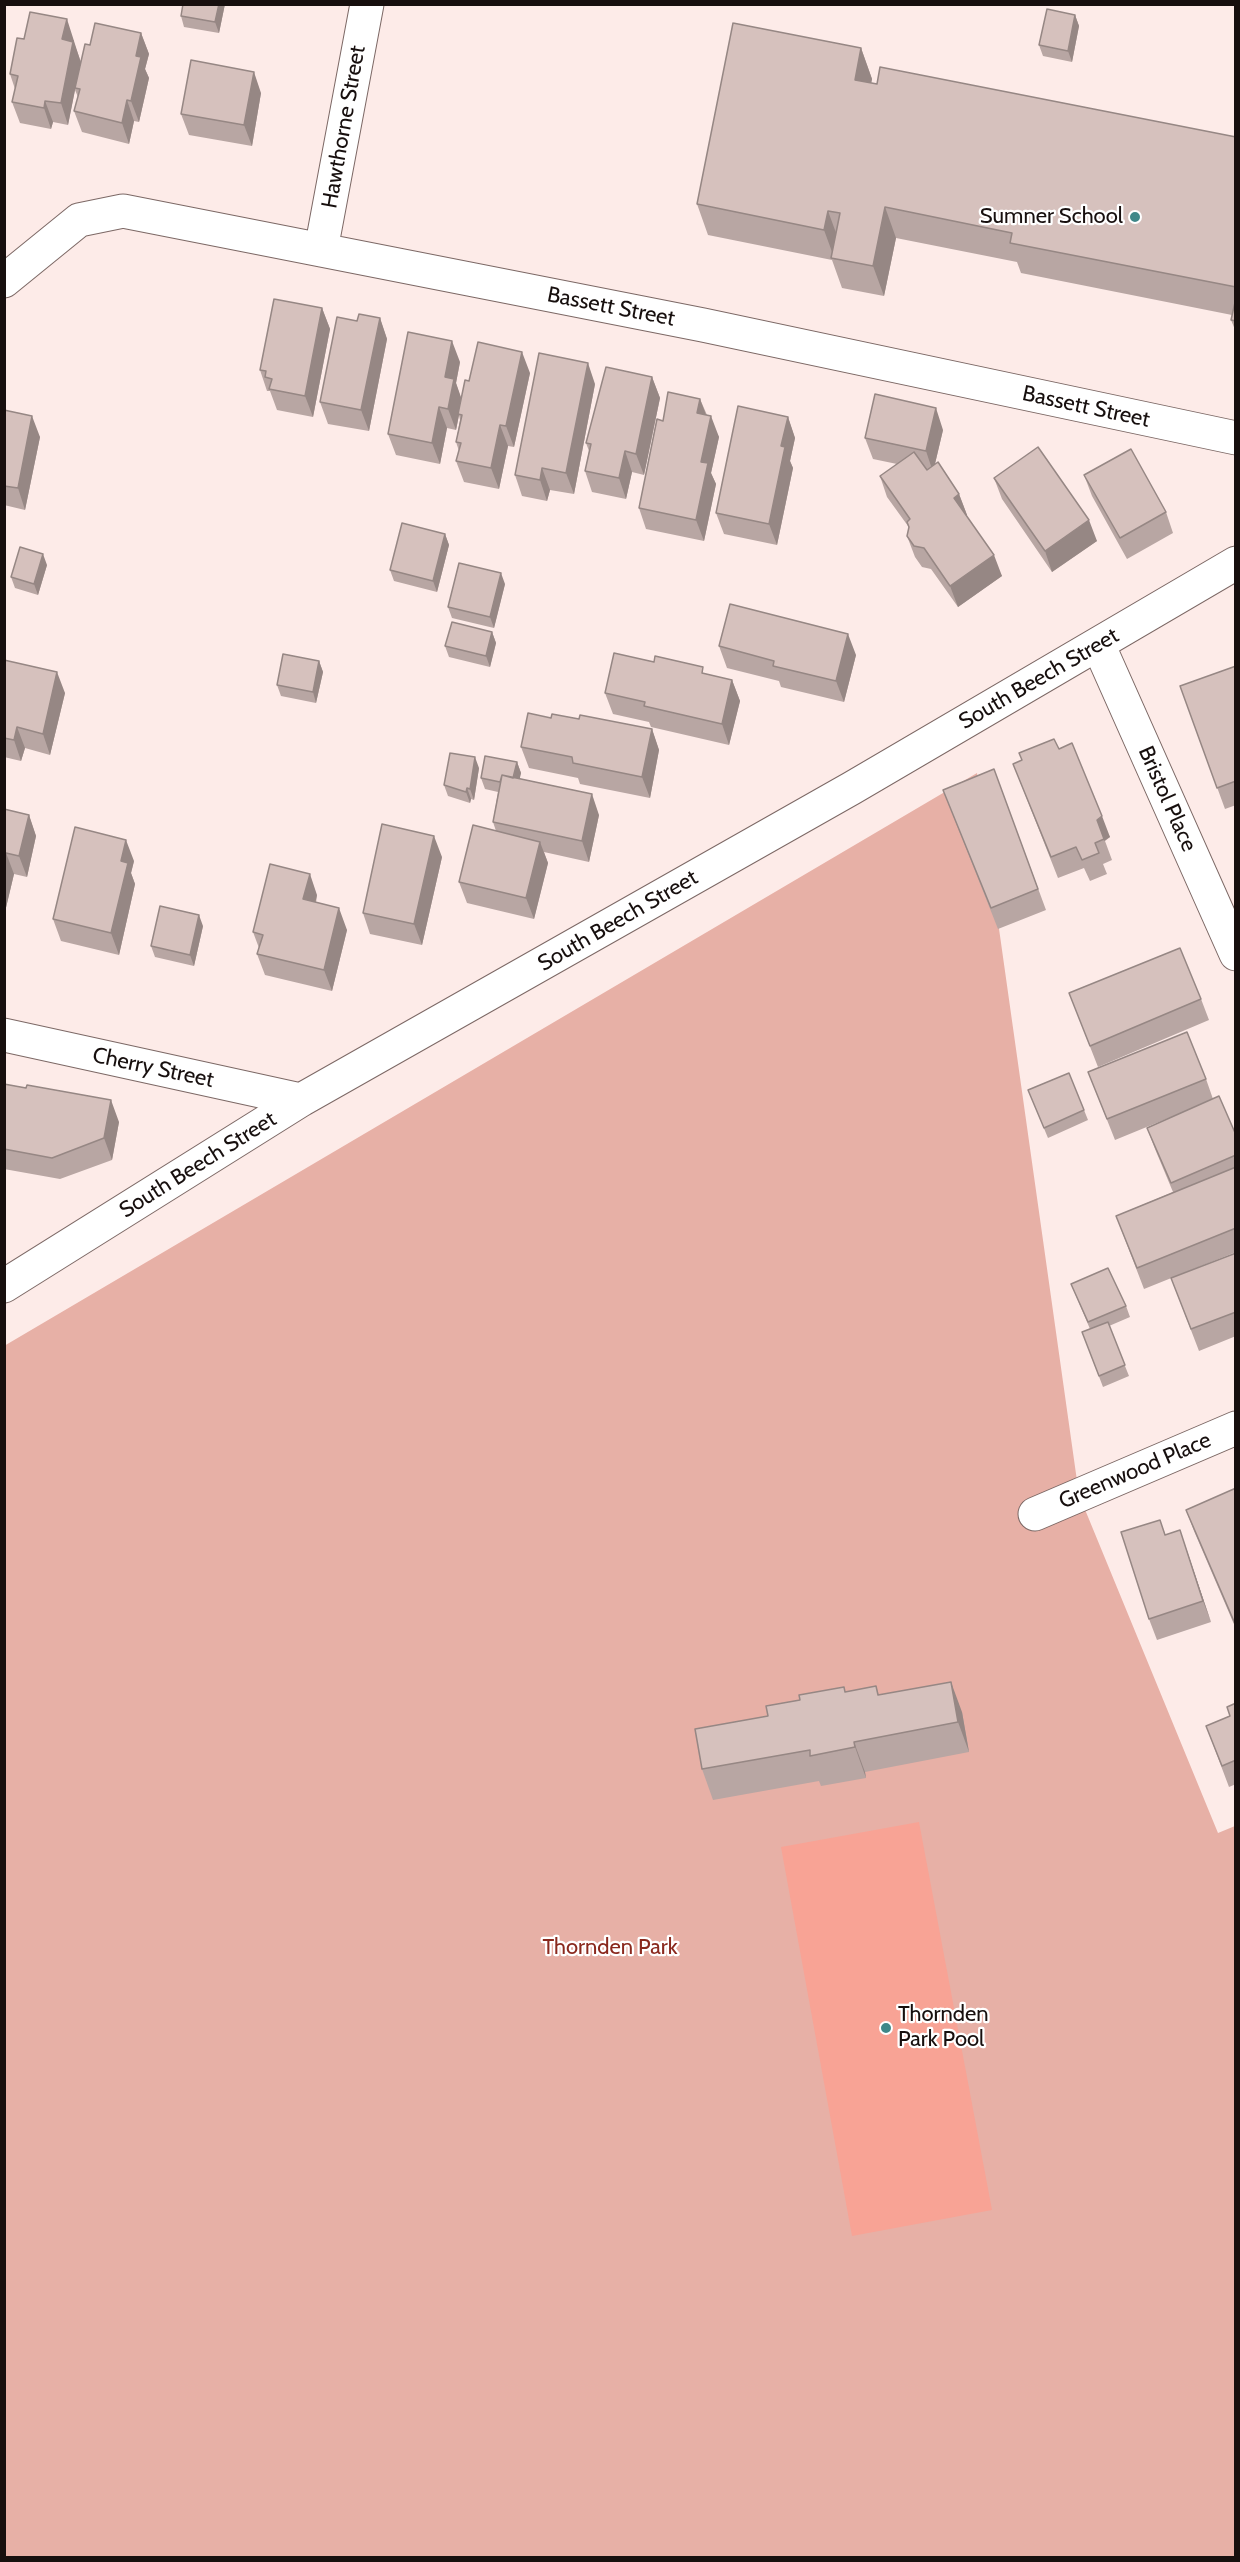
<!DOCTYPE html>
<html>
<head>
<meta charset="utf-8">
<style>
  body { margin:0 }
  #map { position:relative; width:1240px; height:2562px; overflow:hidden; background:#fdebe8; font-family:Cabin,sans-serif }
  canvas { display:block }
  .frame { position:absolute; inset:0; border:6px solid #170f0e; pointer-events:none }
</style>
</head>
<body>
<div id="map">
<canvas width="1240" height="2562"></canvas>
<div class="frame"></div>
</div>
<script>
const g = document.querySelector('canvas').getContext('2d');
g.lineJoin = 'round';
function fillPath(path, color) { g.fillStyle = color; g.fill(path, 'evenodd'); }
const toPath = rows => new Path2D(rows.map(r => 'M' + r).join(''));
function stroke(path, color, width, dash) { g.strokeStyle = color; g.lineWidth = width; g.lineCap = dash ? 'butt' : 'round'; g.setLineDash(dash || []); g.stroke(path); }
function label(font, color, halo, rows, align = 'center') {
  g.font = font + ' Cabin,sans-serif'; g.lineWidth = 4.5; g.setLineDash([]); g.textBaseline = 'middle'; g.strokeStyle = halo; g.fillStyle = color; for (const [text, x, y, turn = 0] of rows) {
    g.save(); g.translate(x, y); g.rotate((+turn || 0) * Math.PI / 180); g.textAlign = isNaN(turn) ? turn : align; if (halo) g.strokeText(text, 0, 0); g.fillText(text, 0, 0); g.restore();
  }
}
fillPath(toPath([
  [977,773,1079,1495,1218,1833,1235,1826,1235,2557,5,2557,4,1346]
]), '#e7b0a6');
fillPath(toPath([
  [919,1822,992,2210,852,2236,781,1847]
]), '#f8a395');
const minor = toPath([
  [321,250,367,4],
  [4,281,79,220,123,211,703,325,1236,438],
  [1098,644,1236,954],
  [4,1035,301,1100],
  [4,1286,301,1100,852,788,1236,563],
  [1035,1514,1236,1428]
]);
stroke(minor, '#7c6865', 35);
stroke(minor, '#fff', 33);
fillPath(toPath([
  [225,4,219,33,184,27,181,16],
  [1075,15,1079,26,1072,62,1043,56,1039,45],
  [141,33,149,54,145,69,149,78,139,122,134,121,129,144,82,132,74,111,78,97,75,90,68,125,53,122,51,129,20,123,12,102,15,89,10,74,24,39,74,40,74,43,81,62,90,45],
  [861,48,872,79,871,83,1236,137,1236,332,1231,320,1232,315,1021,273,1017,262,896,238,884,296,842,288,832,260,708,235,697,204],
  [261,93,252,146,189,135,181,114],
  [322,308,330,329,313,417,277,410,270,391,267,391,260,370],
  [380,318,387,339,369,431,328,424,320,402,357,321],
  [460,362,456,383,461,399,469,381,530,373,514,447,508,446,499,489,464,482,456,461,459,451,456,442,460,420,459,415,456,430,447,428,440,464,396,455,388,434],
  [652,377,660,398,644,475,632,472,626,499,592,492,585,471,589,451,586,443],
  [595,384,574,494,550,490,547,501,522,496,515,475],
  [700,399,707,415,719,437,711,473,716,484,704,541,646,529,639,508,663,421],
  [4,410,40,437,25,510,4,505],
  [788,417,795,438,790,461,793,468,777,545,724,534,716,513],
  [943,430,935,464,959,494,967,515,966,516,1002,576,958,607,931,569,922,567,915,557,907,536,909,529,908,526,887,497,880,476,897,464,873,459,865,438],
  [1084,475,1166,512,1173,533,1127,559,1092,496],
  [994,478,1097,541,1052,572,1002,499],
  [445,534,449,545,437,592,394,581,390,570],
  [47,565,38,595,15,588,11,577],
  [505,584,494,628,452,618,448,607],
  [492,632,496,643,490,667,449,657,445,646],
  [719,646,856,655,844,702,781,687,779,681,727,668],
  [4,660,65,693,50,755,25,748,21,761,4,757],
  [319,661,323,672,316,703,281,696,277,685],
  [1236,666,1236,805,1225,809,1180,686],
  [705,674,732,680,740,701,729,745,651,727,649,722,613,714,605,693],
  [551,718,579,719,652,729,659,750,650,798,580,784,578,778,529,768,521,747],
  [1059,749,1110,837,1105,841,1112,860,1103,864,1107,874,1090,881,1084,868,1058,878,1013,764],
  [517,762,521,773,519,779,599,815,589,862,544,852,548,863,534,919,467,903,459,882,496,831,493,822,498,792,485,789,481,778],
  [479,768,474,800,471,799,470,803,448,796,444,785],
  [994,769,1046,910,998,929,943,790],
  [4,809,29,815,36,836,27,877,14,874,4,916],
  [442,857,422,945,370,934,363,913],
  [134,861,131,873,135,884,119,955,61,941,53,919],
  [317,895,316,903,347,930,332,991,265,975,257,954,259,948,253,932],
  [203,926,194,966,155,957,151,946],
  [1069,993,1201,999,1209,1020,1098,1067],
  [1088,1072,1206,1079,1213,1099,1236,1135,1236,1252,1144,1289,1116,1216,1173,1192,1155,1149,1147,1128,1171,1117,1115,1140],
  [4,1084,26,1088,119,1122,112,1160,60,1179,4,1169],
  [1028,1090,1084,1110,1088,1120,1048,1138],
  [1236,1253,1236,1336,1199,1351,1171,1278],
  [1071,1284,1126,1306,1130,1317,1109,1326,1129,1376,1103,1387,1082,1332,1090,1329],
  [1236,1488,1236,1629,1194,1531,1186,1510],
  [1160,1520,1165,1534,1187,1551,1211,1622,1157,1640,1149,1619],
  [876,1686,879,1695,962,1712,969,1752,865,1772,866,1778,821,1786,819,1781,713,1800,702,1769,768,1716,800,1700,844,1687,845,1692],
  [1236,1703,1236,1784,1229,1787,1206,1726,1230,1716]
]), '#b8a6a3');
fillPath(toPath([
  [219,4,225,4,219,33,215,22],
  [1075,15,1079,26,1072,62,1068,51],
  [67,19,81,63,75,88,75,90,68,125,61,103,62,39],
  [141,33,149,54,145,69,149,78,139,122,131,101,136,56],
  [861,48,872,79,866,110,855,80],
  [254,72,261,93,252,146,244,125],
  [127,100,134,121,129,144,122,123],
  [45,101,53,122,51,129,44,108],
  [885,207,896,238,884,296,873,266],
  [828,211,839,241,835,260,824,230],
  [322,308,330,329,313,417,305,396],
  [380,318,387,339,369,431,361,410],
  [452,341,460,362,456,383,462,400,456,430,448,409,445,377],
  [522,352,530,373,514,447,506,426],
  [588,363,595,384,574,494,566,473],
  [652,377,660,398,644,475,636,454],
  [700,399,708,420,697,413],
  [439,407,447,428,440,464,432,443],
  [936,408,943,430,933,472,926,451],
  [32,416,40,437,25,510,18,488],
  [711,416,719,437,711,473,716,484,704,541,696,520,701,462],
  [788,417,795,438,790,461,793,468,777,545,769,524,781,446],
  [500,425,508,446,499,489,491,468],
  [625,451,632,472,626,499,619,478],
  [542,468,550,490,547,501,540,480],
  [959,494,967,515,961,519,954,498],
  [1089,520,1097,541,1052,572,1045,551],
  [445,534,449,545,437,592,433,581],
  [43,554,47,565,38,595,34,584],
  [994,555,1002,576,958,607,950,586],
  [501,573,505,584,494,628,490,617],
  [492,632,496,643,490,667,486,656],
  [848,634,856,655,844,702,836,681],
  [319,661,323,672,316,703,313,692],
  [57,672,65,693,50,755,43,734],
  [732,680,740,701,729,745,722,724],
  [17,727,25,748,21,761,14,740],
  [652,729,659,750,650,798,642,777],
  [475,757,479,768,474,800,470,789],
  [517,762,521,773,516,796,512,785],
  [467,788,471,799,470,803,466,792],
  [592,794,599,815,589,862,582,841],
  [29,815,36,836,27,877,19,856],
  [1102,816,1110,837,1104,841,1097,820],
  [434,836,442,857,422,945,414,924],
  [126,840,134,861,131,873,135,884,119,955,111,933,121,861],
  [540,842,548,863,534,919,526,898],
  [6,853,14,874,4,916,4,861],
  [310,874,317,895,311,921,303,899],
  [339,908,347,930,332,991,324,970],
  [199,915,203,926,194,966,190,955],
  [111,1100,119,1122,112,1160,104,1138],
  [1180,1530,1187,1551,1211,1622,1203,1601],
  [951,1682,962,1712,969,1752,958,1722],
  [854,1742,865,1772,866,1778,855,1747]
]), '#968784');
const building = toPath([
  [183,4,219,4,215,22,181,16,183,4],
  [1047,9,1075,15,1068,51,1039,45,1047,9],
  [30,12,67,19,62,39,73,42,61,103,45,101,44,108,12,102,18,76,10,74,17,38,24,39,30,12],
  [95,23,141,33,136,56,141,57,131,101,127,100,122,123,74,111,80,89,75,88,85,44,90,45,95,23],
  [733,23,861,48,855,80,877,84,880,67,1236,137,1236,287,1010,243,1012,233,885,207,873,266,831,258,840,213,828,211,824,230,697,204,733,23],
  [191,60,254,72,244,125,181,114,191,60],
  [1236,298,1236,321,1231,320,1236,298],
  [274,299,322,308,305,396,269,389,272,379,265,377,266,371,260,370,274,299],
  [359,314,380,318,361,410,320,402,337,317,357,321,359,314],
  [408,332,452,341,445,377,454,379,448,409,439,407,432,443,388,434,408,332],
  [478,342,522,352,506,426,500,425,491,468,456,461,461,443,456,442,462,415,458,414,465,380,469,381,478,342],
  [539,353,588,363,566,473,542,468,540,480,515,475,539,353],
  [606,367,652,377,636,454,625,451,619,478,585,471,591,444,586,443,606,367],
  [668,392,700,399,697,413,711,416,701,462,708,463,696,520,639,508,657,419,663,421,668,392],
  [875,394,936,408,926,451,865,438,875,394],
  [738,406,788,417,781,446,785,447,769,524,716,513,738,406],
  [4,410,32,416,18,488,4,486,4,410],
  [1038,447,1089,520,1045,551,994,478,1038,447],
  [1131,449,1166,512,1120,538,1084,475,1131,449],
  [914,452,927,470,938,462,959,494,954,498,994,555,950,586,924,548,914,546,907,536,909,527,907,522,910,519,880,476,914,452],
  [402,523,445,534,433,581,390,570,402,523],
  [20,547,43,554,34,584,11,577,20,547],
  [459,563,501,573,490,617,448,607,459,563],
  [730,604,848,634,836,681,773,666,774,661,719,646,730,604],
  [452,622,492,632,486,656,445,646,452,622],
  [614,653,654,662,655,656,703,667,702,673,732,680,722,724,644,706,645,702,605,693,614,653],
  [283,654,319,661,313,692,277,685,283,654],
  [4,660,57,672,43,734,17,727,14,740,4,738,4,660],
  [1236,666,1236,781,1217,788,1180,686,1236,666],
  [528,713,551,718,552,714,579,719,580,715,652,729,642,777,573,763,572,757,521,747,528,713],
  [1054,739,1059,749,1072,743,1102,816,1097,820,1104,839,1095,843,1099,853,1082,860,1076,847,1051,857,1013,764,1022,760,1019,753,1054,739],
  [450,753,475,757,470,789,467,788,466,792,444,785,450,753],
  [485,756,517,762,513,778,502,775,500,782,481,778,485,756],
  [994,769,1038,889,991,908,943,790,994,769],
  [502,775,592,794,582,841,493,822,502,775],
  [4,809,29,815,19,856,6,853,4,861,4,809],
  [382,824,434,836,414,924,363,913,382,824],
  [473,825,540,842,526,898,459,882,473,825],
  [75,827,126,840,121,861,128,863,111,933,53,919,75,827],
  [270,864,310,874,303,899,339,908,324,970,257,954,263,935,253,932,270,864],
  [160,906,199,915,190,955,151,946,160,906],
  [1180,948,1201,999,1090,1046,1069,993,1180,948],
  [1187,1032,1206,1079,1107,1119,1088,1072,1187,1032],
  [1069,1073,1084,1110,1044,1128,1028,1090,1069,1073],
  [4,1084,26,1088,27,1085,111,1100,104,1138,52,1158,4,1149,4,1084],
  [1219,1096,1236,1135,1236,1155,1171,1183,1147,1128,1219,1096],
  [1236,1167,1236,1228,1137,1268,1116,1216,1236,1167],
  [1236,1253,1236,1312,1191,1329,1171,1278,1236,1253],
  [1108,1268,1126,1306,1088,1322,1071,1284,1108,1268],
  [1108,1322,1125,1365,1099,1376,1082,1332,1108,1322],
  [1236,1488,1236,1626,1186,1510,1236,1488],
  [1160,1520,1165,1535,1180,1530,1203,1601,1149,1619,1121,1532,1160,1520],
  [951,1682,958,1722,854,1742,855,1747,810,1756,810,1750,702,1769,695,1729,768,1716,766,1706,800,1700,799,1695,844,1687,845,1692,876,1686,878,1695,951,1682],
  [1236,1703,1236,1760,1222,1766,1206,1726,1230,1716,1227,1707,1236,1703]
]);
fillPath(building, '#d6c1bd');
stroke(building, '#968784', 1.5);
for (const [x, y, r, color] of [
  [1135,217,6,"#3f8788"],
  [886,2028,6,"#3f8788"]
]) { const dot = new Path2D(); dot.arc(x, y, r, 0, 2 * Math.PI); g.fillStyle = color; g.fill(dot); stroke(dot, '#fff', 2); }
label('22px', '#170f0e', '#fff', [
  ["Hawthorne Street",344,127,-80],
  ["Bassett Street",611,307,11],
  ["Bassett Street",1086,407,12],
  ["South Beech Street",1039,679,-30],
  ["Bristol Place",1167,799,66],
  ["South Beech Street",618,921,-30],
  ["Cherry Street",153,1068,12],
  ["South Beech Street",198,1165,-32],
  ["Greenwood Place",1135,1471,-23]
]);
label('22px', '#170f0e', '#fff', [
  ["Sumner School",1123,217],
  ["Thornden",898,2015,"left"],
  ["Park Pool",898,2040,"left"]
], 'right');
label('22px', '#8a291e', '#fff', [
  ["Thornden Park",610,1948]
]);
</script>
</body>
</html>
